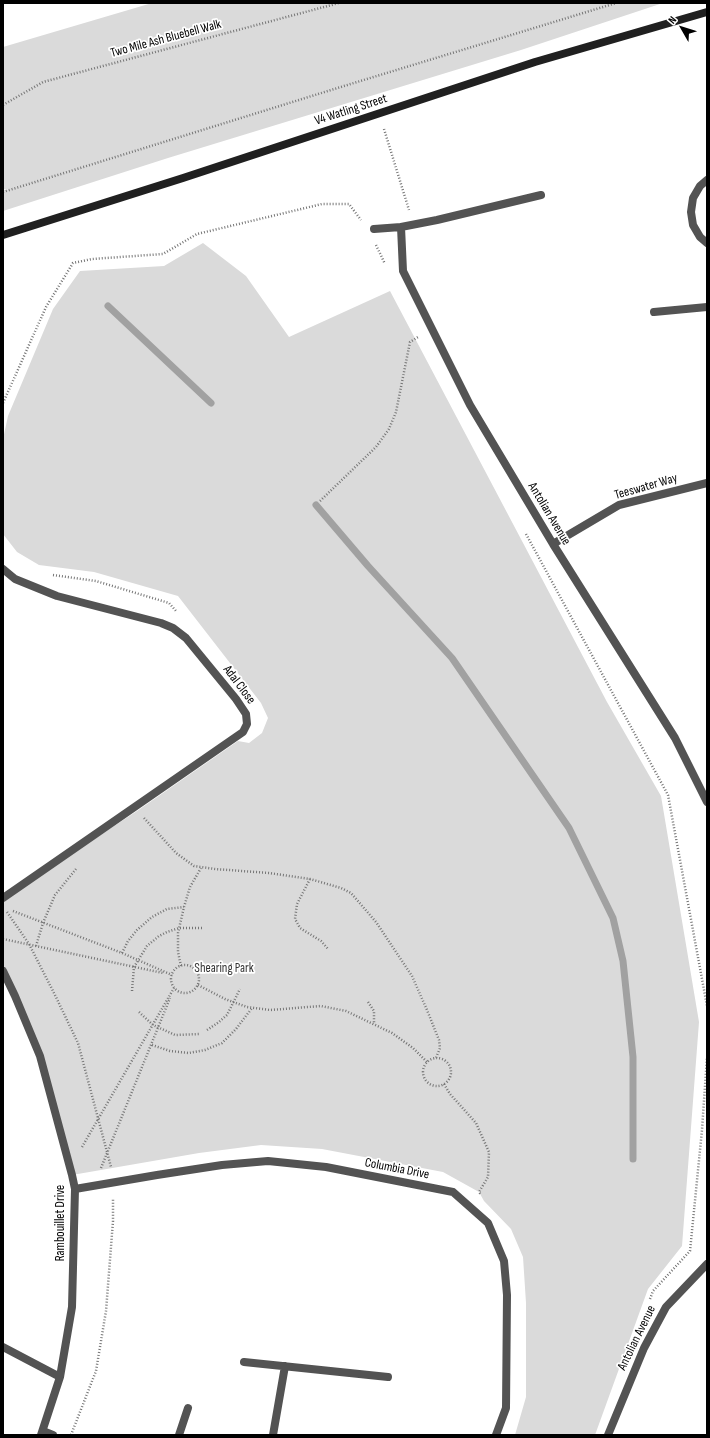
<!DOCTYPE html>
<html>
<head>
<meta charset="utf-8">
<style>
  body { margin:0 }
  #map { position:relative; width:710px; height:1438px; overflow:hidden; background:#fff; font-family:"Sofia Sans Condensed",sans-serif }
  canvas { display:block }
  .frame { position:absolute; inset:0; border:4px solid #000; pointer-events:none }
  .north { position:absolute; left:662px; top:8px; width:40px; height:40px; -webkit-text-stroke:3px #fff; paint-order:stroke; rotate:309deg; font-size:11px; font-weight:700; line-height:16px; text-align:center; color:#000 }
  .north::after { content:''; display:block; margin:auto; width:14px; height:18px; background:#000; clip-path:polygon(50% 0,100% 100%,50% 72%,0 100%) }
</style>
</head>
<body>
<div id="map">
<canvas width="710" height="1438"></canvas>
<div class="frame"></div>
<div class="north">N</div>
</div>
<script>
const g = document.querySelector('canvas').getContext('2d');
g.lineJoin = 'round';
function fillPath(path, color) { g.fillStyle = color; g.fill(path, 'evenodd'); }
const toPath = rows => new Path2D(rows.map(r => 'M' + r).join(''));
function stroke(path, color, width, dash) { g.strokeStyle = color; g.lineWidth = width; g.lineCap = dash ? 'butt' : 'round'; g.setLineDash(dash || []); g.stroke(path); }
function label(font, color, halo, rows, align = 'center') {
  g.font = font + ' "Sofia Sans Condensed",sans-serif'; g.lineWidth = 3.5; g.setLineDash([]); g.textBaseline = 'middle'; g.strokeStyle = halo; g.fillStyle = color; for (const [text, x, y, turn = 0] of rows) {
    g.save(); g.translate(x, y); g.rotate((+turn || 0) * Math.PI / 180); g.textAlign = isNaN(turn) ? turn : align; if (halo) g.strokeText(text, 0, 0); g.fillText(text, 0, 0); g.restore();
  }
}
fillPath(toPath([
  [152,3,663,3,521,50,168,158,3,211,3,190,10,189,3,189,3,47],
  [203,243,246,276,289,337,390,291,607,702,661,796,699,1022,682,1246,648,1289,595,1435,515,1435,526,1397,526,1303,523,1257,511,1229,484,1201,479,1192,443,1172,322,1149,261,1145,199,1153,72,1175,40,1056,3,971,3,899,137,811,238,741,249,743,262,733,268,718,261,703,178,596,94,572,39,565,17,552,3,534,3,439,8,416,53,309,80,271,164,266]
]), '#dadada');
stroke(toPath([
  [108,306,211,403],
  [316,505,368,566,452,658,569,828,613,918,623,961,633,1057,633,1159]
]), '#a1a1a1', 7);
stroke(toPath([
  [3,105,43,82,339,3],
  [384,129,409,210],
  [3,192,331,90,616,3],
  [376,245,385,264],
  [3,403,46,307,73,263,92,259,163,254,197,234,322,204,349,204,361,220],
  [320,501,376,447,389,429,396,412,410,342,418,337],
  [526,534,668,795,707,1006],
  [53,575,96,581,169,603,176,611],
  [144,818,176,853,194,866,215,869,269,873,310,879,341,888,351,893,376,922,412,976,427,1010,439,1040,440,1048,436,1058],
  [310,879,297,904,295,919,300,928,321,941,328,949],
  [13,911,122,953,172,975],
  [7,912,29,944,54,993,78,1043,111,1167],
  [3,939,163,973],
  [36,946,43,923,55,895,76,869],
  [122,953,128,941,137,930,152,917,167,909,184,907],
  '171 979a14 14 0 1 1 28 0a14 14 0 1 1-28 0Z',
  [181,966,178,952,178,933,184,907,190,887,201,868],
  [198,985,225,999,247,1007,270,1010,321,1006,346,1011,392,1033,413,1048,427,1062],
  [132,991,134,967,147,946,159,936,167,932,179,928,202,928],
  [368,1002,374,1011,374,1024],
  [139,1012,153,1025,175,1035,199,1034],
  [207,1030,219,1022,227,1015,240,989],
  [152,1045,170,1051,189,1053,205,1050,222,1043,236,1029,252,1008],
  '423 1072a14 14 0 1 1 28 0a14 14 0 1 1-28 0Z',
  [444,1084,450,1094,476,1123,489,1152,488,1177,479,1192,481,1195],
  [82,1147,174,988],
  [101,1168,170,998],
  [650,1299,653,1291,690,1251,702,1130,707,1057],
  [71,1435,96,1371,106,1311,113,1221,113,1198]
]), '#757575', 2.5, [1, 2]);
stroke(toPath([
  [707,180,700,186,693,198,691,212,693,225,700,237,707,243],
  [401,227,437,220,541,195],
  [374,229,401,227,403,271,470,405,553,544,675,738,707,802],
  [654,312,707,307],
  [553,544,619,505,707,483],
  [3,569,15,579,57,596,161,623,173,628,186,638,236,699,246,714,247,724,243,732,3,898],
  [3,971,15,996,40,1056,72,1175,75,1189,72,1307,60,1377,41,1435],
  [75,1189,157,1175,222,1165,268,1161,326,1167,453,1192,488,1223,504,1261,507,1295,506,1408,496,1435],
  [3,1347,60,1377],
  [244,1362,388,1377],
  [43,1431,53,1435],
  [179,1435,188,1408],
  [273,1435,285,1366],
  [608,1435,644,1348,666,1307,707,1264]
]), '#535353', 8);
stroke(toPath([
  [3,235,183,178,535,62,707,12]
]), '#202020', 8);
label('13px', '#000', '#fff', [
  ["Two Mile Ash Bluebell Walk",166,39,-15],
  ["V4 Watling Street",351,110,-18],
  ["Teeswater Way",646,487,-16],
  ["Antolian Avenue",549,514,59],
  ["Adal Close",239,685,53],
  ["Columbia Drive",397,1169,11],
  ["Rambouillet Drive",61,1223,-90],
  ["Antolian Avenue",637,1338,-64]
]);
label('13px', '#313131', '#fff', [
  ["Shearing Park",224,969]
]);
</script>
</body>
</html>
